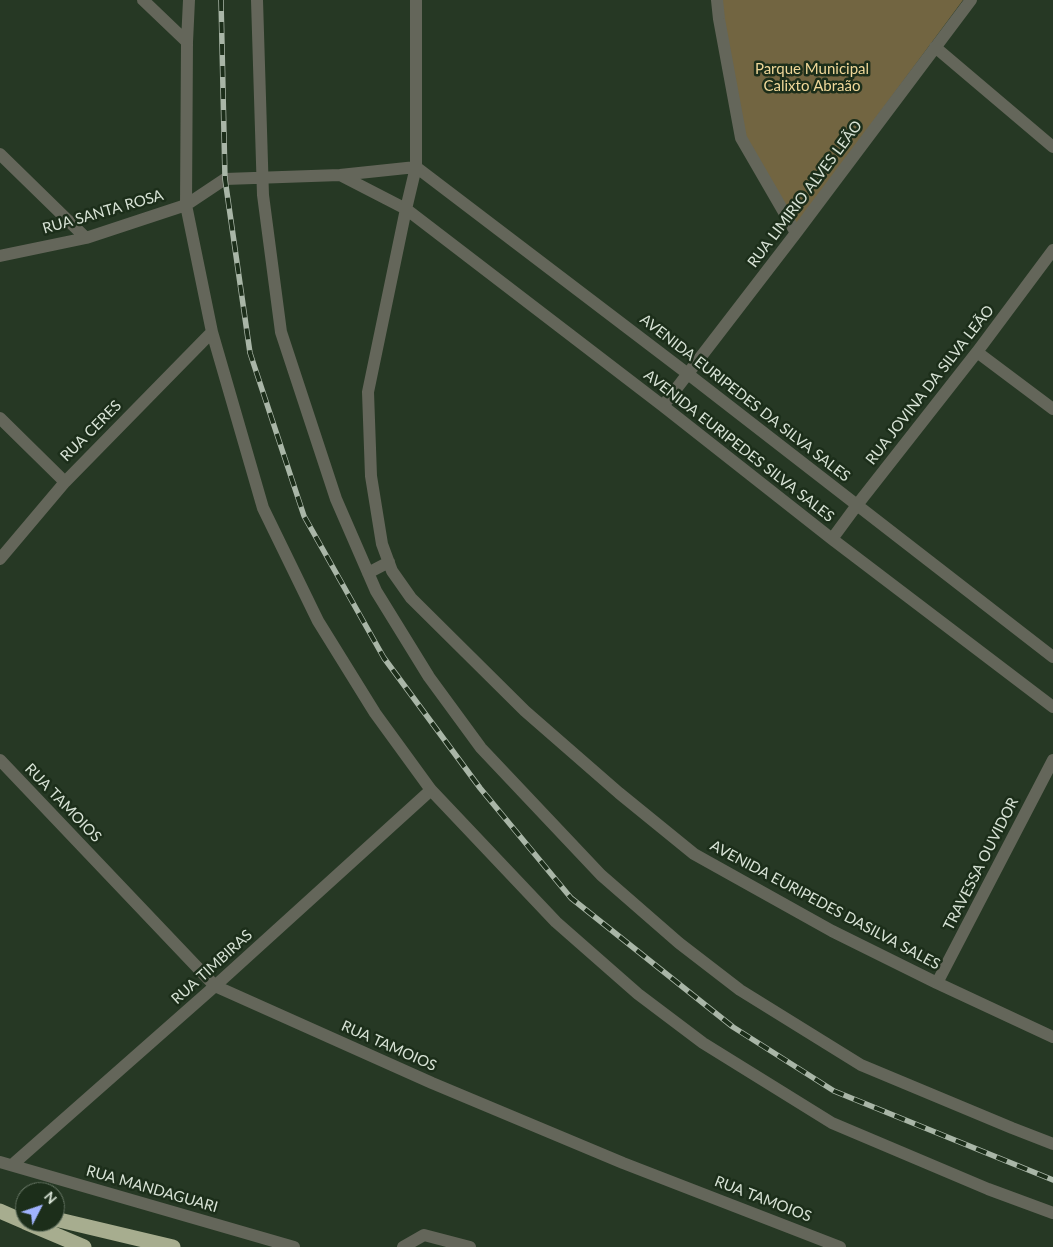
<!DOCTYPE html>
<html>
<head>
<meta charset="utf-8">
<style>
  body { margin:0 }
  #map { position:relative; width:1053px; height:1247px; overflow:hidden; background:#263824; font-family:Lato,sans-serif }
  canvas { display:block }
  .north { position:absolute; left:15px; top:1182px; width:50px; height:50px; box-sizing:border-box; background:#1c2e1a; border:1px solid #677665; border-radius:50%; rotate:49deg; font-size:14px; font-weight:700; line-height:20px; text-align:center; color:#d8e3d6 }
  .north::after { content:''; display:block; margin:auto; width:18px; height:22px; background:#a0b3fd; clip-path:polygon(50% 0,100% 100%,50% 72%,0 100%) }
</style>
</head>
<body>
<div id="map">
<canvas width="1053" height="1247"></canvas>
<div class="north">N</div>
</div>
<script>
const g = document.querySelector('canvas').getContext('2d');
g.lineJoin = 'round';
function fillPath(path, color) { g.fillStyle = color; g.fill(path, 'evenodd'); }
const toPath = rows => new Path2D(rows.map(r => 'M' + r).join(''));
function stroke(path, color, width, dash) { g.strokeStyle = color; g.lineWidth = width; g.lineCap = dash ? 'butt' : 'round'; g.setLineDash(dash || []); g.stroke(path); }
function label(font, color, halo, rows, align = 'center') {
  g.font = font + ' Lato,sans-serif'; g.lineWidth = 5; g.setLineDash([]); g.textBaseline = 'middle'; g.strokeStyle = halo; g.fillStyle = color; for (const [text, x, y, turn = 0] of rows) {
    g.save(); g.translate(x, y); g.rotate((+turn || 0) * Math.PI / 180); g.textAlign = isNaN(turn) ? turn : align; if (halo) g.strokeText(text, 0, 0); g.fillText(text, 0, 0); g.restore();
  }
}
fillPath(toPath([
  [720,0,963,0,796,226,745,135]
]), '#726541');
stroke(toPath([
  [143,0,187,42],
  [189,0,187,42,186,205,212,332,263,508,318,621,375,713,431,790,556,922,638,994,703,1043,832,1123,988,1189,1053,1213],
  [257,0,263,195,281,332,336,499,376,591,429,677,481,748,601,875,679,943,740,990,861,1065,1012,1128,1053,1144],
  [416,0,416,167,406,209,368,392,371,476,382,544,392,571,411,598,525,711,619,793,694,854,832,931,937,983,1053,1037],
  [717,0,719,19,741,138,796,233],
  [935,47,1053,147],
  [0,154,86,238],
  [340,175,406,209,663,406,832,539,1053,707],
  [0,256,86,238,186,205,225,179,340,175,416,167,688,374,1053,657],
  [977,352,1053,409],
  [663,406,796,233,971,0],
  [0,418,65,482],
  [832,539,857,505,977,352,1053,250],
  [0,559,65,482,212,332],
  [368,573,389,562],
  [0,760,215,986,432,1083,623,1163,840,1247],
  [937,983,1053,760],
  [0,1162,294,1247],
  [12,1165,215,986,431,790],
  [403,1247,424,1235,470,1247]
]), '#64665a', 12);
stroke(toPath([
  [0,1211,25,1222],
  [55,1219,173,1247],
  [25,1222,84,1247]
]), '#a7ad8f', 15);
const rail = toPath([
  [221,0,225,179,250,353,304,516,384,658,480,788,571,898,733,1027,834,1091,1053,1180]
]);
stroke(rail, '#a9b6a7', 5.5);
stroke(rail, '#1c2e1a', 4, [11]);
label('15px', '#efd799', '#1c2e1a', [
  ["Parque Municipal",812,69],
  ["Calixto Abraão",812,86]
]);
label('15px', '#d8e3d6', '#1c2e1a', [
  ["RUA LIMIRIO ALVES LEÃO",805,194,-53],
  ["RUA SANTA ROSA",103,212,-16],
  ["RUA JOVINA DA SILVA LEÃO",930,385,-52],
  ["AVENIDA EURIPEDES DA SILVA SALES",745,398,38],
  ["RUA CERES",91,431,-45],
  ["AVENIDA EURIPEDES SILVA SALES",739,446,38],
  ["RUA TAMOIOS",63,803,46],
  ["TRAVESSA OUVIDOR",981,864,-63],
  ["AVENIDA EURIPEDES DASILVA SALES",825,905,28],
  ["RUA TIMBIRAS",212,967,-42],
  ["RUA TAMOIOS",389,1046,24],
  ["RUA MANDAGUARI",152,1189,16],
  ["RUA TAMOIOS",763,1199,21]
]);
</script>
</body>
</html>
